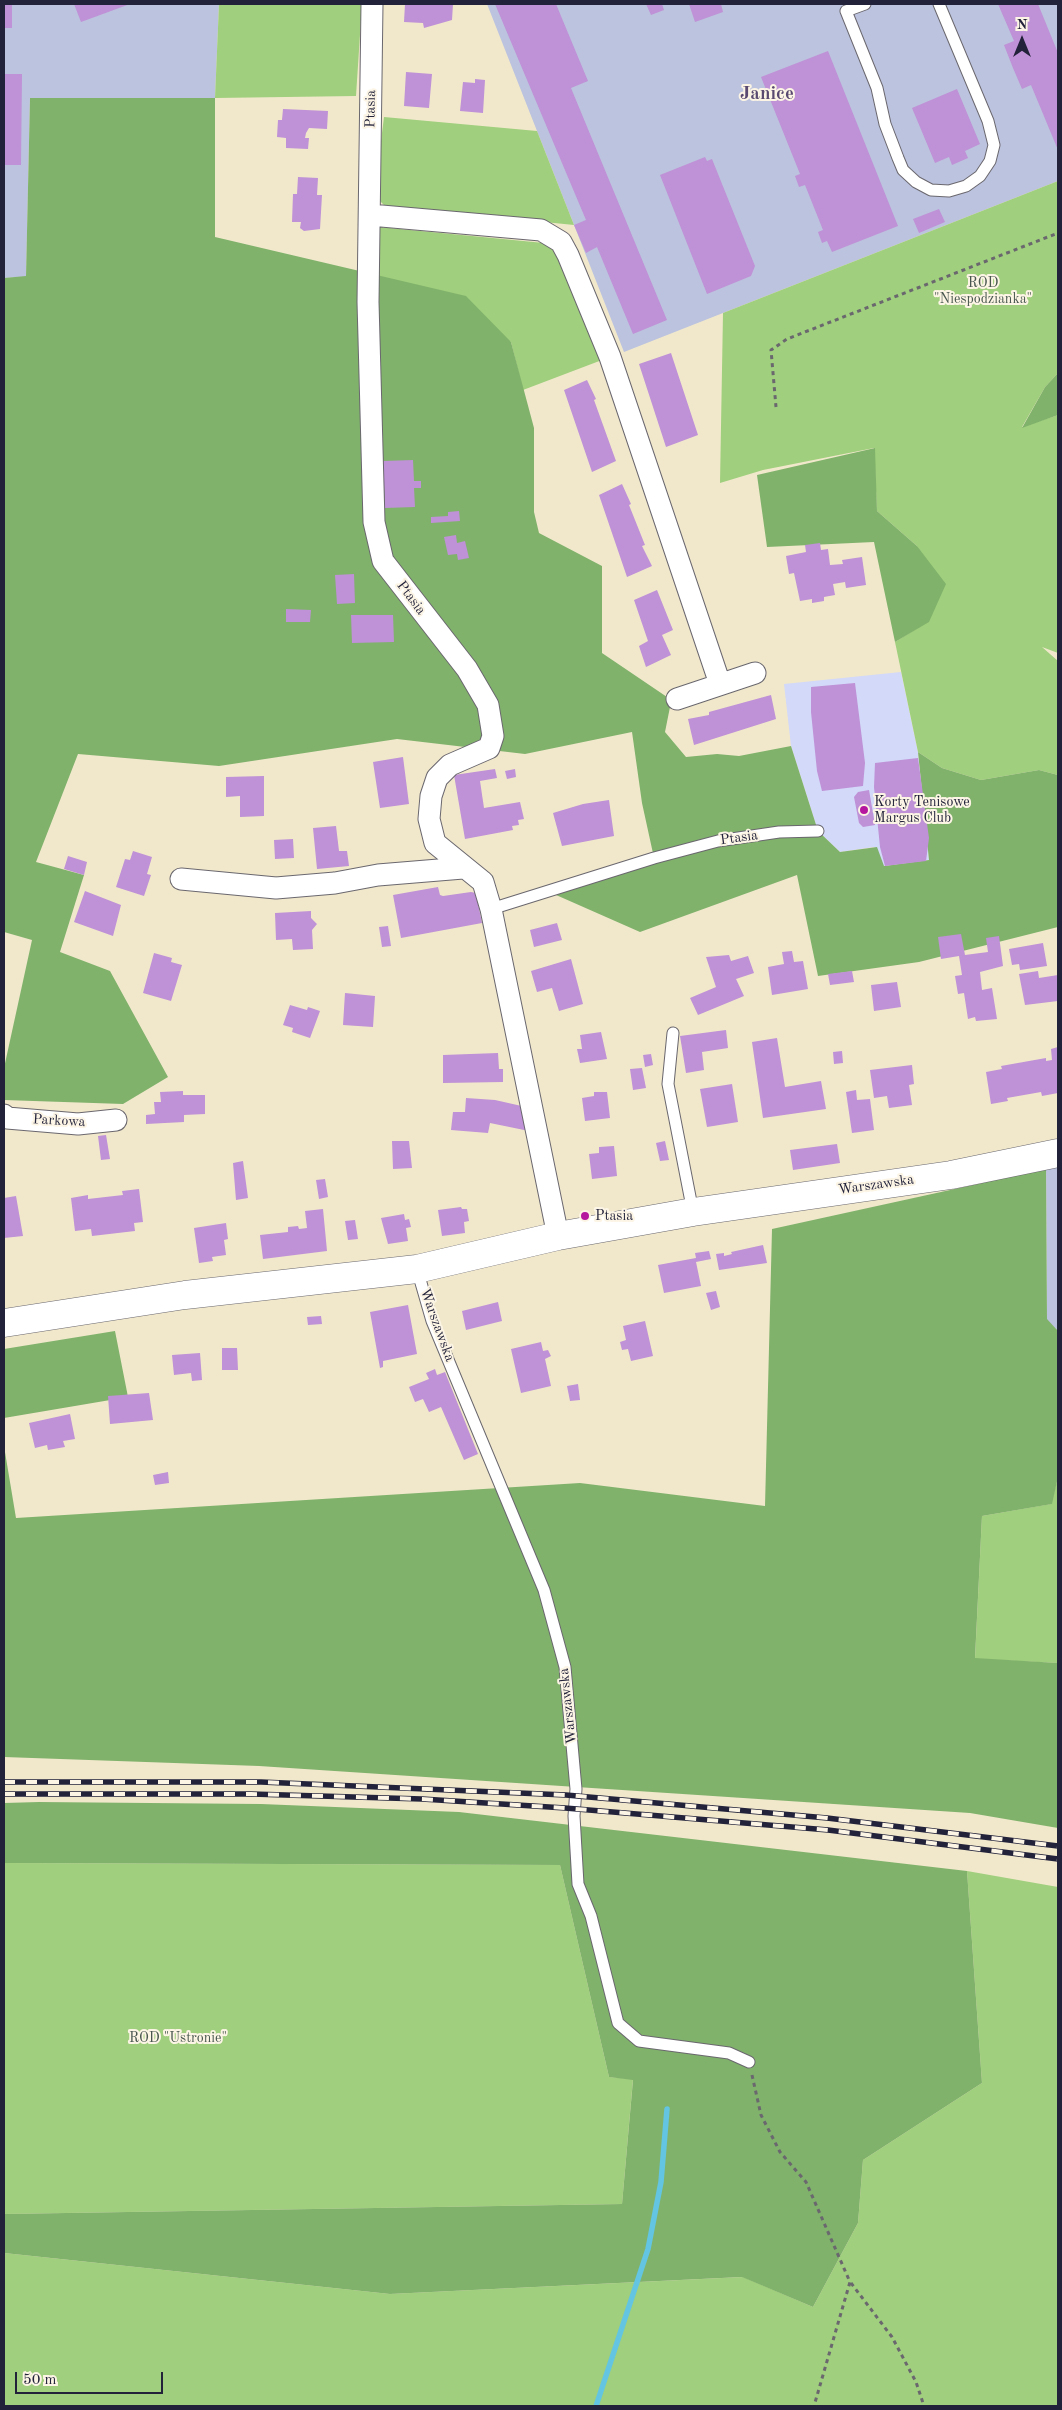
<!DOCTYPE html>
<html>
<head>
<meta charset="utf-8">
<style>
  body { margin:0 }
  #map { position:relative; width:1062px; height:2410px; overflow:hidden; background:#f1e8cc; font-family:"Old Standard TT",serif }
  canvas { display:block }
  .frame { position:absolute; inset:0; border:5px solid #22223b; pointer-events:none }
  .north { position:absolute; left:997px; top:15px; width:50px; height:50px; -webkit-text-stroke:4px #fcf5e5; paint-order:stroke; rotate:0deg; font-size:14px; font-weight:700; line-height:20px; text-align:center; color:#22223b }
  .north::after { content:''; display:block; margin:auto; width:18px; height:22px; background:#22223b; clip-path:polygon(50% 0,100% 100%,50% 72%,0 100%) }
  .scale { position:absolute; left:15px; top:2372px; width:148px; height:22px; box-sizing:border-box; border:2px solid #22223b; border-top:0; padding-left:6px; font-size:15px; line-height:18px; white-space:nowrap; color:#22223b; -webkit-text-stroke:4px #fcf5e5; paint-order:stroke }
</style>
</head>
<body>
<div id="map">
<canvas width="1062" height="2410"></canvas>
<div class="frame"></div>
<div class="north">N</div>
<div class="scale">50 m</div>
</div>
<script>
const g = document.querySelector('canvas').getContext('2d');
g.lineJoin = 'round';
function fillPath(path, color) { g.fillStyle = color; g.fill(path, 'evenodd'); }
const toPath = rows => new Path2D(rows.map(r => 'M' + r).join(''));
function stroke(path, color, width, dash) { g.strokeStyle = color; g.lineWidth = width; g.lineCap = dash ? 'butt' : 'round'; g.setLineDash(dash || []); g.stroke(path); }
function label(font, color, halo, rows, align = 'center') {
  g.font = font + ' "Old Standard TT",serif'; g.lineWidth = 4; g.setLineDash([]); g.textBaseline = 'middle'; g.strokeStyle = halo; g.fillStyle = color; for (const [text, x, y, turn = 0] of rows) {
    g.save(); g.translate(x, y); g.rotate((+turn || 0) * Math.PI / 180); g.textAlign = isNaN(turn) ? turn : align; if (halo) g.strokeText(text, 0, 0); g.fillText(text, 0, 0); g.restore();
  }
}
fillPath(toPath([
  [901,672,918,752,929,860,883,866,874,847,840,852,818,831,791,746,784,684]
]), '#d2d9f9');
fillPath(toPath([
  [4,4,219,4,215,98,30,98,26,277,4,278],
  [487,4,1058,4,1058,181,624,352],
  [1058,1166,1058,1331,1047,1320,1046,1169]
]), '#bcc3de');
fillPath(toPath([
  [219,4,362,4,356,96,215,98],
  [384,117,537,131,574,225,385,206,380,201,380,149],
  [1058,181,1058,373,1045,387,1022,427,1058,415,1058,653,1042,647,1058,661,1058,775,1039,770,981,780,942,768,918,752,895,642,929,621,917,546,877,511,874,448,763,470,720,483,723,313],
  [379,227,544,243,555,250,602,360,523,390,511,342,376,275],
  [1058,1477,1058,1663,975,1659,982,1516,1051,1504],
  [4,1863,560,1865,609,2077,633,2079,622,2204,4,2214],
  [967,1871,1058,1887,1058,2406,4,2406,4,2253,390,2294,743,2277,813,2307,858,2223,863,2160,982,2083]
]), '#a0cf7d');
fillPath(toPath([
  [30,98,215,98,215,237,466,296,511,342,534,428,534,512,539,533,602,566,602,653,667,697,670,707,665,732,686,757,717,754,739,756,791,746,818,831,840,852,877,847,884,866,929,860,918,752,942,768,981,780,1039,770,1058,775,1058,927,919,962,818,976,797,875,640,932,547,891,654,858,642,803,632,732,525,754,397,739,219,766,78,754,36,862,84,875,60,952,110,971,168,1077,123,1104,4,1100,4,1068,32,940,4,932,4,278,26,276],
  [1058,373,1058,415,1022,428,1045,387],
  [875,448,877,511,917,546,946,584,929,622,895,642,874,542,767,547,757,475],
  [1046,1169,1047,1319,1058,1331,1058,1477,1052,1504,982,1516,975,1658,1058,1663,1058,1828,970,1813,259,1766,4,1757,4,1446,16,1518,580,1483,765,1506,772,1229],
  [115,1331,128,1397,4,1418,4,1349],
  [39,1802,261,1804,459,1812,967,1871,982,2083,863,2160,858,2223,813,2307,742,2277,390,2294,4,2253,4,2214,622,2204,633,2080,609,2077,560,1865,4,1863,4,1803]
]), '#80b26c');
stroke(toPath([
  [596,2406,648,2249,661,2182,667,2109]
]), '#63c5e1', 5.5);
fillPath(toPath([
  [4,4,12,4,12,28,4,28],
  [74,4,130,4,81,22],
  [405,4,453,4,452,20,424,28,423,23,404,22],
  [495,4,556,4,588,81,571,88,667,320,633,334,597,247,586,253,574,225,586,220],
  [646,4,662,4,664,10,651,15],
  [689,4,721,4,723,12,695,22],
  [998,4,1038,4,1058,53,1058,150,1031,85,1022,89,1013,68,1004,45,1014,41],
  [828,51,898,226,832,252,827,241,822,243,818,232,823,230,805,185,799,187,795,176,800,174,761,77],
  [406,72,432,74,429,108,404,106],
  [4,74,22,74,21,165,4,165],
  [475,79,485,80,483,113,460,111,463,82,475,83],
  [957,89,980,144,965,151,968,158,952,165,949,157,935,163,912,108],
  [283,109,328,111,327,129,309,128,306,133,305,138,309,138,308,149,286,148,286,138,277,137,278,120,282,120],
  [705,157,707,161,712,159,755,266,751,276,707,294,660,175],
  [298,177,318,178,317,195,322,195,320,229,304,231,300,228,301,222,292,222,293,194,297,194],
  [939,209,945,222,919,233,913,219],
  [671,353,698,435,666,447,639,364],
  [587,380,596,399,594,400,616,461,592,472,564,390],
  [413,460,414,481,421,481,421,488,414,488,415,507,385,508,384,485,378,485,378,474,383,473,383,461],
  [622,484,631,504,629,505,645,545,642,546,652,566,627,577,599,495],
  [459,511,460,521,431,523,431,517,448,516,448,512],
  [456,535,457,543,465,541,469,558,458,560,457,554,448,555,444,537],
  [820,543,821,550,828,549,830,565,843,564,842,560,862,557,866,585,846,588,845,582,833,584,835,595,824,597,824,601,812,603,812,599,800,601,794,573,789,574,786,556,806,552,805,545],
  [354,574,355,603,337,604,335,575],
  [657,590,673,630,662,635,671,655,646,667,639,646,648,641,634,600],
  [286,609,311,610,310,622,286,622],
  [351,615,393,615,394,642,352,643],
  [855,683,865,763,863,786,822,791,817,771,811,712,811,687],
  [771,695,776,719,694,745,688,719,709,715,709,712],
  [403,757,409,804,380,808,373,762],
  [918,758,929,838,926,861,885,866,880,847,874,787,875,763],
  [495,769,497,778,480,781,484,808,520,802,524,819,518,820,519,825,512,826,513,830,465,839,454,775],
  [515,769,516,777,507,779,505,771],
  [264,776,264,816,240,817,240,796,226,797,226,777],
  [869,790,875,825,863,827,859,823,854,797,858,792],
  [609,800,614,836,562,846,553,813,583,804],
  [336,826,339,851,347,851,349,866,317,869,313,828],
  [293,839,294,858,275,859,274,840],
  [133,851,152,857,147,874,151,875,144,896,116,887,125,859,130,860],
  [68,856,87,862,84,875,64,869],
  [438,887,440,895,443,896,471,892,476,893,482,923,401,938,393,895],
  [85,891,121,905,113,936,74,922],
  [311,911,311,918,317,924,312,930,313,949,293,950,292,939,276,940,275,913],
  [557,923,562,940,534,947,530,930],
  [388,926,391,946,382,947,379,927],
  [961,934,965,955,988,952,986,938,999,936,1003,966,980,972,982,990,992,988,997,1019,976,1021,975,1017,968,1019,964,993,958,994,955,976,962,975,959,956,941,959,938,937],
  [1043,943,1047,966,1020,970,1019,964,1012,965,1009,949],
  [792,951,794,962,803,961,808,989,772,995,768,967,784,964,782,952],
  [154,953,172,958,171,962,182,965,171,1001,143,993],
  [729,955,731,961,748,956,754,973,736,979,744,996,698,1015,690,998,716,987,706,957],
  [571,959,583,1004,559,1011,552,988,537,992,531,971],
  [852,971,854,982,830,985,828,974],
  [1038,971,1039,978,1058,975,1058,1001,1025,1005,1019,974],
  [897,982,901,1007,874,1011,871,985],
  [345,993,375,996,373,1027,343,1025],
  [290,1005,307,1010,308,1007,320,1011,310,1038,292,1032,293,1028,283,1025],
  [726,1030,728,1048,702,1052,704,1070,686,1073,680,1036],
  [601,1032,607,1059,580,1063,577,1049,582,1049,580,1035],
  [777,1038,785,1087,821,1081,826,1109,763,1118,752,1042],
  [1058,1047,1058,1093,1042,1096,1041,1092,1007,1098,1008,1101,991,1104,986,1072,1002,1069,1001,1066,1046,1058,1046,1061,1052,1060,1051,1049],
  [842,1051,843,1063,834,1064,833,1052],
  [498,1053,499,1069,503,1069,503,1082,443,1083,443,1055],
  [651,1054,653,1065,645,1067,643,1055],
  [912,1065,914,1084,909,1085,912,1105,889,1108,887,1096,874,1098,870,1070],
  [642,1068,646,1088,633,1090,630,1069],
  [732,1084,738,1122,707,1127,700,1089],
  [856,1090,857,1100,870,1099,874,1130,852,1133,846,1092],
  [183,1091,183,1095,205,1095,205,1114,184,1115,184,1122,146,1124,146,1115,155,1114,154,1102,161,1102,160,1092],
  [594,1092,607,1092,610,1118,585,1121,582,1098,594,1096],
  [466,1098,495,1100,526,1107,529,1131,490,1123,488,1133,451,1130,453,1112,465,1112],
  [106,1135,110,1159,101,1160,98,1136],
  [392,1141,409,1141,412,1168,393,1169],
  [665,1141,669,1160,660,1161,656,1143],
  [837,1144,840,1163,793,1170,790,1150],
  [614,1146,617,1176,592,1179,589,1154,599,1153,599,1147],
  [243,1161,248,1198,236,1200,233,1163],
  [325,1179,328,1197,319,1199,316,1180],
  [139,1189,143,1222,134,1223,135,1231,92,1236,91,1229,75,1231,71,1198,88,1195,88,1199,123,1195,122,1191],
  [16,1196,23,1236,4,1238,4,1198],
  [461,1207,462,1209,467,1209,469,1221,464,1222,465,1233,442,1236,438,1210],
  [323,1209,327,1251,263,1259,260,1235,288,1232,288,1227,298,1226,299,1229,307,1228,305,1211],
  [404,1214,405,1220,409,1219,411,1227,406,1228,408,1241,388,1244,381,1218],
  [355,1220,358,1239,348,1240,345,1221],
  [226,1223,228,1239,224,1240,226,1255,212,1257,213,1261,199,1263,194,1228],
  [763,1245,767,1263,719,1270,716,1254,724,1253,724,1256,732,1254,731,1252],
  [709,1251,711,1259,696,1262,701,1286,664,1293,658,1265,696,1258,695,1253],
  [716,1291,720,1307,711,1310,706,1293],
  [498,1302,502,1321,466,1330,462,1311],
  [408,1305,417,1354,383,1361,383,1367,380,1368,370,1312],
  [321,1316,322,1324,308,1325,307,1317],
  [645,1321,653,1356,631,1361,628,1349,622,1350,620,1342,626,1340,623,1326],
  [541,1342,543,1351,548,1350,551,1356,545,1359,551,1386,521,1393,511,1349],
  [222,1348,237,1348,238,1370,222,1370],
  [200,1353,202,1380,192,1381,191,1373,174,1375,172,1355],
  [435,1369,437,1375,445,1372,478,1454,464,1460,441,1407,429,1412,423,1399,415,1402,409,1387,429,1379,426,1373],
  [578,1384,580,1400,570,1401,567,1386],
  [149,1393,153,1420,110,1424,108,1396],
  [70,1414,75,1439,63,1441,65,1447,48,1450,47,1445,35,1448,29,1423],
  [168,1472,169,1483,155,1485,153,1475]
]), '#bf91d6');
const lane = toPath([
  [865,4,846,11,877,88,885,124,898,158,903,170,916,182,931,190,949,191,966,186,980,176,990,161,994,145,988,121,939,4],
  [491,909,654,858,718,841,779,832,818,831],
  [673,1033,668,1084,693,1212],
  [417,1269,432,1321,544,1590,565,1667,576,1789,574,1816,578,1884,591,1916,618,2023,639,2041,729,2053,749,2062]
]);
const street = toPath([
  [372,4,368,302,374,522,383,561,467,669,488,705,493,736,489,748,450,765,437,778,431,796,429,819,435,843,483,882,491,909,558,1236],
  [370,215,541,230,561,242,568,255,610,357,720,684],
  [677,699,755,673],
  [181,879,276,888,335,883,378,875,463,868],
  [4,1115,7,1118,78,1124,116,1120]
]);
const secondary = toPath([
  [4,1323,185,1295,417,1269,558,1236,693,1212,951,1175,1058,1153]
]);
stroke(lane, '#6a676e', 13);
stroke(street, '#6a676e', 23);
stroke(secondary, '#6a676e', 29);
stroke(toPath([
  [776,407,771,350,787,339,1058,233],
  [752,2075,761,2115,780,2152,806,2182,850,2282,814,2406],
  [851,2283,892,2337,916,2382,924,2406]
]), '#6a676e', 3, [4, 4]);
stroke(lane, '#fff', 11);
stroke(street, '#fff', 21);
stroke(secondary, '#fff', 28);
const rail = toPath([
  [4,1782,261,1782,566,1795,827,1818,1058,1846],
  [4,1794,251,1794,422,1799,565,1808,828,1830,1058,1859]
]);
stroke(rail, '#22223b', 5.5);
stroke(rail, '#fcf5e5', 4, [11]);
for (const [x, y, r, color] of [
  [864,810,5,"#b5179e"],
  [585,1216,5,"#b5179e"]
]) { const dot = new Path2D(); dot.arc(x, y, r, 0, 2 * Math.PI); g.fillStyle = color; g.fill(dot); stroke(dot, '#fcf5e5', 2); }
label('14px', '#22223b', '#fcf5e5', [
  ["Ptasia",371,109,-89],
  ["Ptasia",411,598,53],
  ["Ptasia",739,838,-8],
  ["Parkowa",59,1121,3],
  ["Warszawska",876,1185,-8],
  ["Warszawska",437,1325,70],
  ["Warszawska",568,1706,-96]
]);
label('14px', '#48564f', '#fcf5e5', [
  ["ROD",983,283],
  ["\"Niespodzianka\"",983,299],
  ["ROD \"Ustronie\"",178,2038]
]);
label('14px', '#22223b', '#fcf5e5', [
  ["Korty Tenisowe",874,802],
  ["Margus Club",874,818],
  ["Ptasia",595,1216]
], 'left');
label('bold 19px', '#594971', '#fcf5e5', [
  ["Janice",767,94]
]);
</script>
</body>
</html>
